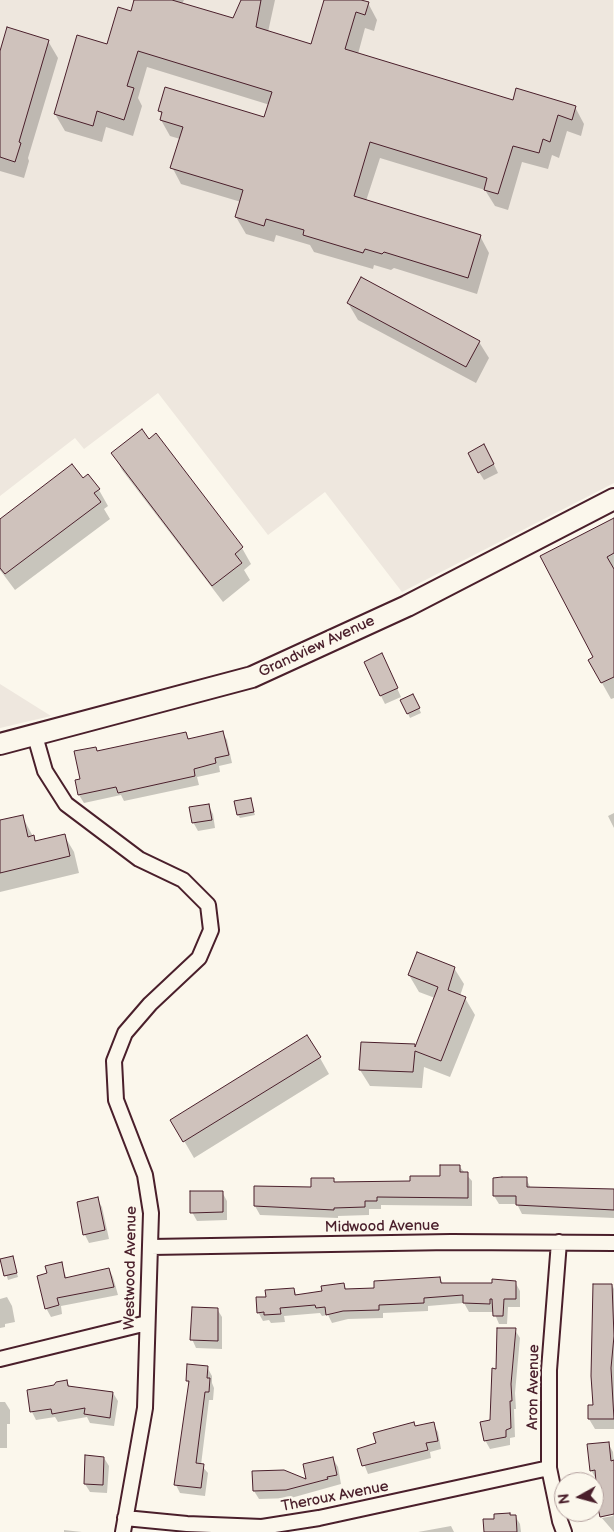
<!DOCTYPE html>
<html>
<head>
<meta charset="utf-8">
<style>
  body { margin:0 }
  #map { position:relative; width:614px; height:1532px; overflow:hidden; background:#fbf7ec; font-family:"Balsamiq Sans",sans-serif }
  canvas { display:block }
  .north { position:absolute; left:554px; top:1472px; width:50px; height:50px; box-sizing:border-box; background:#fbf7ec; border:1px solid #b4a19f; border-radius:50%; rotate:263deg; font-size:14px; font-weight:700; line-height:20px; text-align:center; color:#4a1f2b }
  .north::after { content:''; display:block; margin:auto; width:18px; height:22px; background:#4a1f2b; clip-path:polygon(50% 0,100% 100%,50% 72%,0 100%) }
</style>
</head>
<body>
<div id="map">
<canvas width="614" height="1532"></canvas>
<div class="north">N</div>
</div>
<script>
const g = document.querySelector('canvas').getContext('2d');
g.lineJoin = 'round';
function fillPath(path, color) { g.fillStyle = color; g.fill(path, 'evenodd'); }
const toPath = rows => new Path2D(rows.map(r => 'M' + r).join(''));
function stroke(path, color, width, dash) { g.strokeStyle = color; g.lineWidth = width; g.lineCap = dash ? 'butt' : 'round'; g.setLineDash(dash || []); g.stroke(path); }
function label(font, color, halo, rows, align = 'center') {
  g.font = font + ' "Balsamiq Sans",sans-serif'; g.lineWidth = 5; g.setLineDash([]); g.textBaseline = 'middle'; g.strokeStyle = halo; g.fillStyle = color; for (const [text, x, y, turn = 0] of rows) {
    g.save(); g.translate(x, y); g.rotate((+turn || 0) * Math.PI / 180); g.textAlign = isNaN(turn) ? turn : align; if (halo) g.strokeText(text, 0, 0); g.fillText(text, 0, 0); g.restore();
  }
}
fillPath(toPath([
  [0,0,613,0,614,483,402,592,325,492,268,535,158,393,84,449,75,438,0,496],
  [0,684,51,716,0,728]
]), '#eee7de');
fillPath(toPath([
  [135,0,184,0,182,4,234,20,241,0,275,0,268,32,311,45,325,0,357,0,368,3,377,20,374,31,365,28,358,54,513,101,575,107,584,124,581,136,567,131,559,158,552,155,548,169,522,162,508,210,495,206,485,190,380,158,366,201,480,236,489,253,477,294,394,268,391,270,374,265,373,269,314,252,310,245,276,235,274,242,246,234,236,217,241,202,181,184,172,167,180,139,170,136,161,120,162,115,160,111,265,119,270,105,147,67,138,98,142,106,133,136,106,127,102,142,65,131,55,114,132,13],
  [48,41,58,58,28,158,29,161,24,178,0,171,0,55],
  [348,303,479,342,489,358,476,383,358,320],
  [113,453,242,548,251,564,244,570,250,580,223,602,122,470],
  [489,454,498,473,484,480,479,472],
  [83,480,99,490,108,506,104,509,110,519,15,590,0,570,0,521],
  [614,519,614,698,611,699,602,683,595,657,542,557],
  [386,663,401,697,385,704,381,696],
  [415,699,421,713,410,718,402,701],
  [222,732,227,740,232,763,219,766,220,772,197,777,199,785,124,801,121,795,84,803,79,795,76,781,186,734,189,740],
  [250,799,255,815,240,818,238,815],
  [208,805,213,814,215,828,198,831,193,822],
  [614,813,614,828,608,816],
  [22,816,36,842,64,835,74,852,79,873,0,892,0,822],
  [454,968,464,984,460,996,465,998,475,1015,450,1077,424,1067,422,1088,370,1086,360,1070,414,1045,416,1048,435,998,419,992,409,975],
  [320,1058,329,1074,194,1158,172,1120],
  [459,1166,472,1181,472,1206,381,1205,381,1209,369,1209,369,1215,338,1216,338,1218,260,1215,255,1206,255,1187,312,1188,333,1179,336,1184,411,1182,441,1178],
  [526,1178,531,1189,614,1191,614,1218,522,1214,517,1204,499,1204,494,1196],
  [222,1192,227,1201,227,1220,197,1221,192,1212],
  [97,1199,102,1207,109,1239,89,1243,85,1235,78,1203],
  [13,1258,18,1277,8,1280,2,1260],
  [61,1264,67,1279,109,1269,113,1277,118,1295,61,1306,62,1314,51,1317,46,1308,49,1274],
  [440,1278,443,1284,493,1285,515,1282,520,1291,520,1307,508,1307,507,1324,499,1324,494,1312,469,1312,464,1303,428,1306,428,1311,383,1313,383,1318,348,1319,332,1323,328,1315,322,1316,320,1313,284,1316,285,1322,271,1323,269,1320,263,1321,258,1312,267,1298,294,1289,297,1296,323,1292,343,1284,347,1290,375,1289],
  [612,1285,614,1289,614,1429,595,1429,589,1419,595,1406],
  [7,1297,12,1306,15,1322,5,1324,5,1327,0,1328,0,1299],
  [217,1309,222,1317,222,1349,196,1348,192,1339],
  [515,1330,520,1338,515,1393,516,1409,514,1409,515,1437,510,1438,510,1445,490,1449,485,1440,491,1421,497,1370],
  [207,1367,212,1376,212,1383,214,1388,213,1400,209,1400,201,1465,208,1473,205,1496,180,1493,176,1485,189,1385,187,1380],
  [67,1382,70,1387,113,1393,118,1401,114,1426,90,1423,87,1417,58,1422,55,1417,36,1420,32,1412,28,1391,55,1387],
  [0,1402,5,1402,10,1410,10,1424,7,1424,7,1448,0,1448],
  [433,1424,438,1432,441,1449,430,1452,431,1458,368,1474,358,1449,377,1444,415,1427],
  [608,1443,613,1452,614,1462,614,1532,601,1517,596,1479,591,1470],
  [612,1513,613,1516,602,1518,602,1516],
  [104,1458,109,1466,107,1493,90,1492,85,1484],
  [333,1459,338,1467,341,1484,291,1498,259,1499,254,1491,308,1481],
  [510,1514,511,1516,515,1516,520,1524,521,1532,485,1532,495,1520],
  [451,1526,454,1532,418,1532],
  [64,1530,82,1532,64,1532]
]), '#0003');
const building = toPath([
  [134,0,172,0,233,18,241,0,261,0,256,27,311,44,324,0,361,0,369,2,365,15,356,12,345,49,513,100,516,88,576,106,572,120,558,115,550,142,543,139,539,153,513,146,498,194,484,190,487,178,370,142,354,196,481,235,468,278,384,252,382,254,365,249,363,253,303,235,304,230,266,219,264,226,235,217,243,190,170,168,183,127,160,120,162,112,158,111,165,87,264,117,272,92,138,51,127,86,134,88,124,120,97,111,93,126,54,114,77,35,107,44,118,7,131,11,134,0],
  [7,27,49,40,19,142,21,143,15,162,0,157,0,51,7,27],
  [361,277,480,341,466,367,347,303,361,277],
  [142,429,149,439,156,433,243,547,235,554,242,563,212,586,111,453,142,429],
  [484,444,494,464,478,473,468,453,484,444],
  [72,464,83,478,88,474,100,489,94,493,101,502,5,574,0,568,0,519,72,464],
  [614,518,614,553,607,557,614,569,614,677,601,683,588,660,593,657,540,556,614,518],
  [382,653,398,688,380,696,364,662,382,653],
  [413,694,420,708,407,714,400,700,413,694],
  [223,731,229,755,215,758,216,763,194,769,195,776,118,793,116,787,78,795,75,780,80,779,74,751,96,747,97,751,186,732,188,739,223,731],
  [251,798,254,812,237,815,234,801,251,798],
  [209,804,212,820,192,823,189,807,209,804],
  [23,815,28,837,34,835,35,841,65,834,70,856,0,873,0,820,23,815],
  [417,952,455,967,448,990,466,997,441,1061,415,1051,413,1072,359,1070,361,1042,415,1044,415,1047,438,987,408,975,417,952],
  [307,1035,321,1057,183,1142,170,1120,307,1035],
  [440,1165,460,1165,460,1172,468,1172,468,1198,377,1197,377,1201,365,1201,365,1207,334,1208,334,1210,254,1206,254,1186,311,1187,311,1178,334,1178,334,1182,410,1181,410,1176,440,1176,440,1165],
  [502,1177,527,1177,527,1187,614,1189,614,1210,516,1205,516,1196,493,1196,493,1178,502,1177],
  [190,1191,223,1191,223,1212,190,1213,190,1191],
  [98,1197,105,1230,83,1235,77,1202,98,1197],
  [13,1256,17,1273,4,1276,0,1259,13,1256],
  [62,1262,65,1278,109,1268,114,1287,57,1298,59,1305,45,1309,37,1276,47,1273,45,1266,62,1262],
  [440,1277,441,1283,492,1283,492,1279,516,1281,516,1299,504,1299,503,1316,493,1316,492,1299,490,1299,490,1304,463,1303,463,1295,424,1298,424,1303,379,1305,379,1310,343,1311,326,1315,325,1307,316,1308,315,1305,280,1308,281,1314,264,1315,264,1312,257,1313,256,1297,266,1297,265,1290,294,1288,295,1295,322,1291,321,1286,344,1283,345,1289,374,1288,374,1281,440,1277],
  [593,1284,612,1284,614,1336,611,1368,614,1419,588,1419,588,1405,593,1405,591,1376,593,1284],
  [192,1307,218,1308,218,1341,190,1340,192,1307],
  [497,1328,516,1328,511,1384,512,1401,510,1401,511,1428,506,1430,506,1437,484,1441,480,1422,490,1420,492,1368,496,1369,497,1328],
  [187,1364,208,1366,207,1378,210,1378,209,1392,205,1392,196,1463,204,1464,201,1488,174,1485,189,1381,186,1381,187,1364],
  [67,1380,68,1386,113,1392,110,1418,84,1414,85,1408,52,1414,51,1409,30,1412,27,1390,54,1385,56,1382,67,1380],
  [414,1422,415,1426,434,1422,438,1441,426,1443,428,1450,362,1466,357,1449,376,1443,373,1433,414,1422],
  [609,1442,611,1461,614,1460,614,1514,600,1517,595,1495,597,1494,595,1470,590,1471,587,1444,609,1442],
  [85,1455,104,1457,103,1485,84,1484,85,1455],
  [333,1457,337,1475,327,1477,328,1479,286,1490,253,1491,252,1471,284,1470,306,1479,303,1464,333,1457],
  [510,1513,510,1515,516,1515,517,1532,484,1532,483,1519,494,1519,494,1514,510,1513]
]);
fillPath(building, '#cfc2bc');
stroke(building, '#4a1f2b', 1);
const street = toPath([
  [35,736,45,771,66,804,139,859,183,880,208,905,211,930,199,958,150,1004,125,1033,114,1061,116,1100,145,1175,151,1213,145,1408,123,1532],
  [559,1242,549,1370,549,1468,560,1521,564,1532],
  [151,1247,451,1242,614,1243],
  [0,1359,147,1323],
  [125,1518,187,1524,262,1527,319,1518,549,1468]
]);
const secondary = toPath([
  [0,744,252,677,407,606,614,499]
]);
stroke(street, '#4a1f2b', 18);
stroke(secondary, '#4a1f2b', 24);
stroke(street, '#fbf7ec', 14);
stroke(secondary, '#fbf7ec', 20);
label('15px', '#4a1f2b', '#fbf7ec', [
  ["Grandview Avenue",317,647,-25],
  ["Midwood Avenue",382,1227,-1],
  ["Westwood Avenue",131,1268,-89],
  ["Aron Avenue",534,1387,-89],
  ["Theroux Avenue",335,1497,-11]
]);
</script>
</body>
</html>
